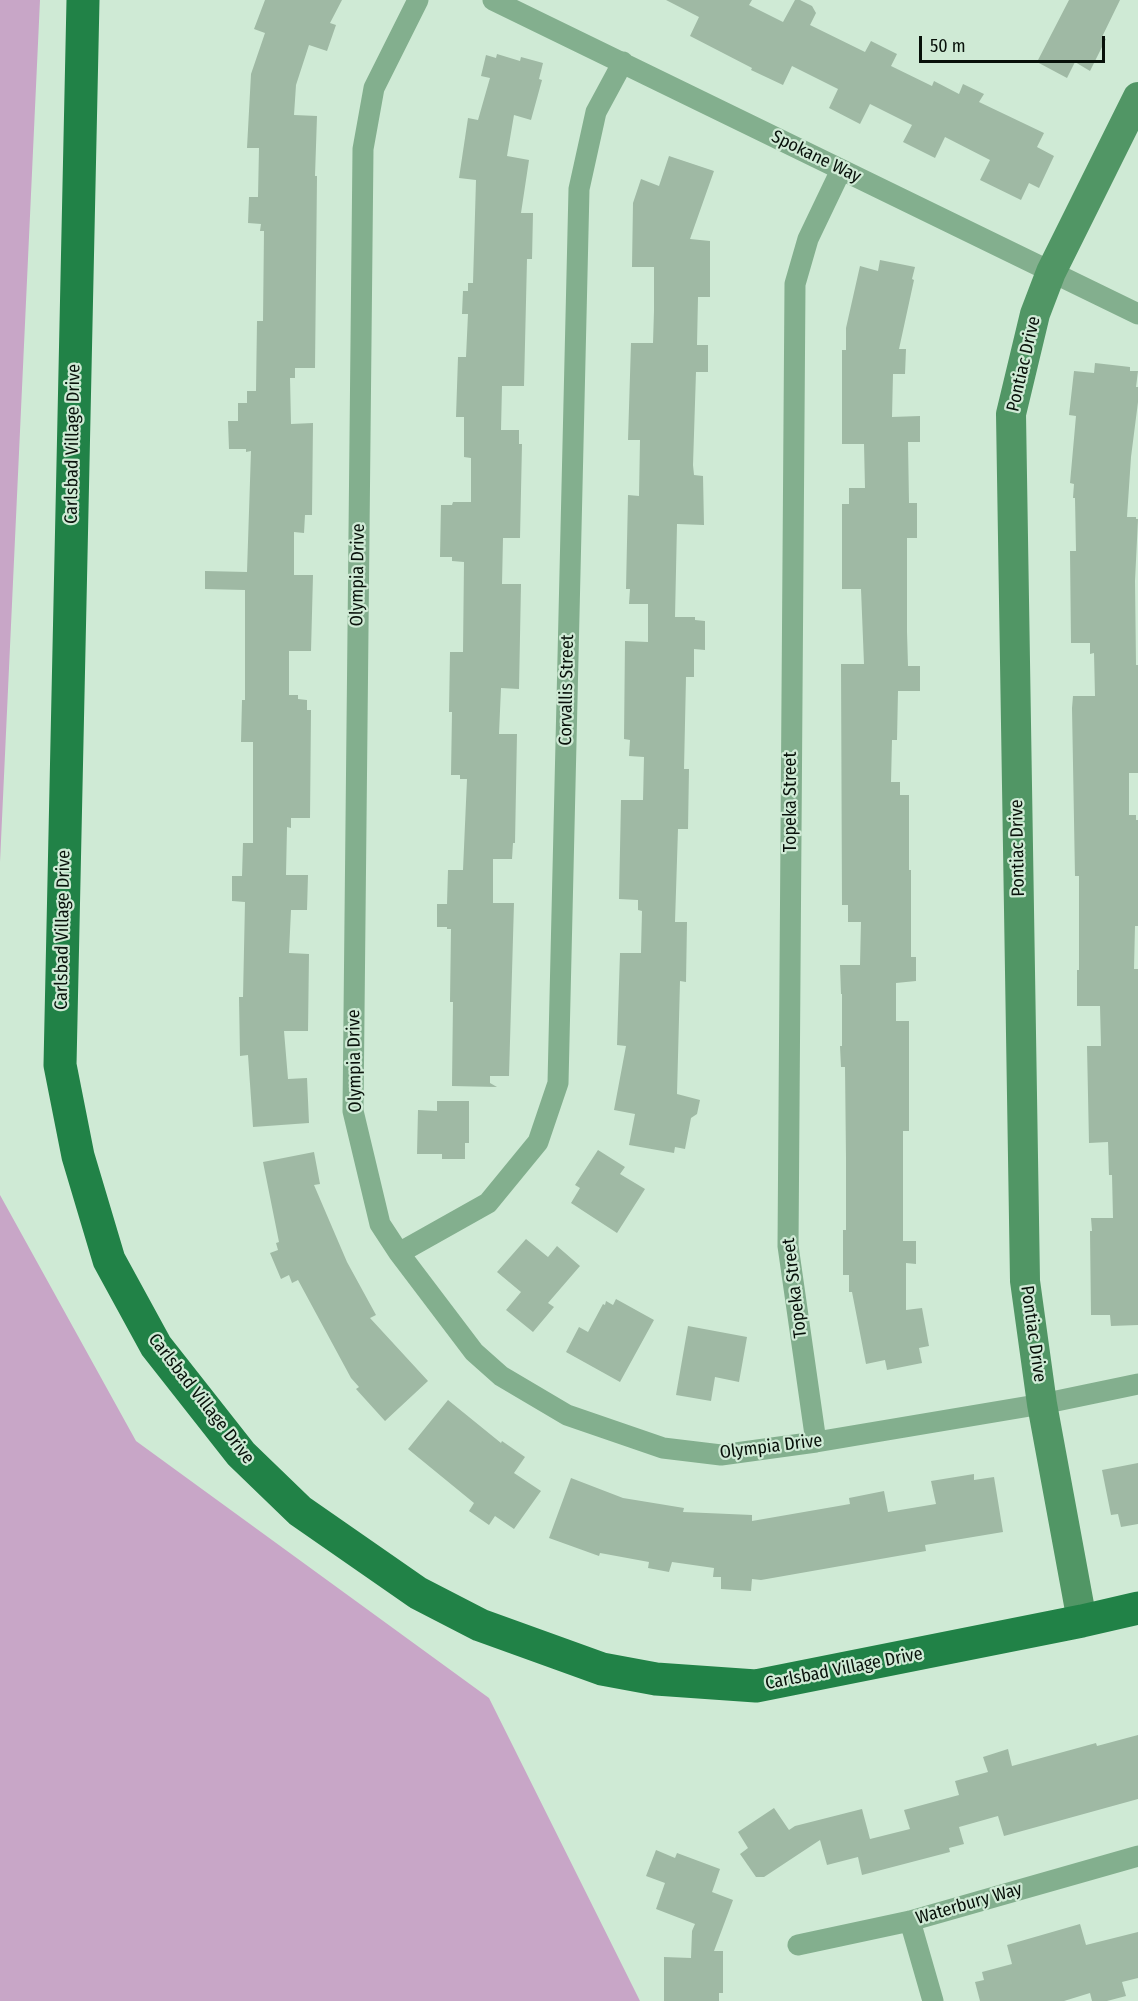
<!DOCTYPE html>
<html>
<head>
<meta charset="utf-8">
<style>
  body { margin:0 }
  #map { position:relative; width:1138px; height:2001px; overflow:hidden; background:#cfead5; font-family:"Fira Sans Condensed",sans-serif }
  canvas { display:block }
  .scale { position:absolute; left:919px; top:36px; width:186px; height:27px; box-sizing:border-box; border:3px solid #08110a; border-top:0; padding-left:8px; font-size:18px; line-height:21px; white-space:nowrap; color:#08110a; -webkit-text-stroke:4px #cfead5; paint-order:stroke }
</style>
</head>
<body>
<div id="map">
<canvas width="1138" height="2001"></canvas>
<div class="scale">50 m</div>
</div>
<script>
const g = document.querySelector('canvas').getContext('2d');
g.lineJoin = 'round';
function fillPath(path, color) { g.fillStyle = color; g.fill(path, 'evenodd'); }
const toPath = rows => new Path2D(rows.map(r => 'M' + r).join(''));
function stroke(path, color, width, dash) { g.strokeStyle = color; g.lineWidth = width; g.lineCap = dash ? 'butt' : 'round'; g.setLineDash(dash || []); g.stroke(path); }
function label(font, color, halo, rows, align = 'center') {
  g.font = font + ' "Fira Sans Condensed",sans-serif'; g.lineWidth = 4.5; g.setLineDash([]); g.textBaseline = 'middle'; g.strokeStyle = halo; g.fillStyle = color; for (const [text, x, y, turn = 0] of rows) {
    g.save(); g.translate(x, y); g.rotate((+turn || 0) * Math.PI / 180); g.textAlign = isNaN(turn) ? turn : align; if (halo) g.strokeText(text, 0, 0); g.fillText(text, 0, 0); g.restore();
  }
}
fillPath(toPath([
  [0,0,40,0,0,862],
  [0,1195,136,1441,489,1698,640,2001,0,2001]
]), '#c8a6c7');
fillPath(toPath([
  [265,0,342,0,330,23,336,25,327,51,309,45,296,85,294,115,317,116,315,176,317,176,315,368,295,368,295,378,290,378,291,424,313,423,312,515,305,515,304,533,294,532,294,575,313,575,311,651,289,651,289,695,298,695,298,699,307,700,307,710,311,710,310,818,291,818,291,828,287,827,286,875,308,875,307,910,291,910,289,953,309,954,308,1031,284,1031,288,1079,307,1078,309,1123,253,1127,248,1055,240,1056,239,997,243,997,245,902,232,901,232,876,242,876,243,843,253,843,253,742,241,742,242,700,245,700,245,590,205,589,205,571,247,572,251,451,246,452,246,449,229,449,228,421,238,421,238,403,247,403,247,391,256,391,257,321,263,321,264,231,260,231,261,224,248,223,249,197,258,197,259,148,247,148,251,74,265,33,254,29],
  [666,0,752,0,749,5,783,22,795,0,800,0,812,6,816,13,810,25,865,52,871,41,897,54,891,66,932,86,934,81,959,94,963,84,984,94,979,102,1044,133,1037,147,1054,156,1039,188,1029,183,1021,200,980,180,990,160,945,137,935,158,903,142,912,125,870,104,860,124,829,108,838,89,792,66,783,85,751,70,752,68,690,36,699,17],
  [1069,0,1120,0,1102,37,1106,39,1090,71,1075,62,1067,78,1037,62],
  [497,54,520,61,521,57,543,63,539,79,542,80,531,120,514,115,507,156,529,160,521,213,533,213,532,259,527,259,524,386,502,386,501,430,519,430,519,444,522,444,520,538,503,538,502,584,521,584,519,689,501,688,499,734,517,734,515,843,513,843,512,859,493,859,493,903,514,903,509,1076,490,1076,490,1083,497,1087,452,1086,453,1002,450,1002,451,929,447,929,447,927,437,927,437,904,447,904,448,870,463,870,467,779,460,779,460,775,451,775,452,712,449,712,450,652,463,652,464,562,452,561,452,557,440,557,441,505,452,505,453,502,471,502,471,458,464,457,464,417,456,417,458,357,466,357,468,314,462,314,463,291,468,291,468,283,473,283,476,180,459,178,468,118,478,120,490,78,481,76,486,55,496,58],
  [669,156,714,171,690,239,710,241,710,297,698,297,697,345,708,345,708,372,696,372,693,465,694,475,703,476,704,525,677,524,675,617,695,617,695,620,705,621,705,650,694,649,694,677,686,677,684,769,689,769,688,829,678,829,675,922,687,922,686,982,680,981,677,1094,700,1100,697,1114,691,1118,685,1149,675,1147,674,1153,629,1145,635,1114,614,1110,626,1046,617,1045,620,953,641,953,642,911,638,910,638,900,619,899,621,800,643,800,644,757,629,756,630,740,624,739,625,641,648,642,648,604,629,604,630,589,626,589,628,495,639,496,640,440,628,440,631,343,653,343,654,311,654,267,632,267,633,203,641,179,659,186],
  [880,260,915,267,912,279,914,280,899,349,906,349,905,374,893,374,892,417,920,416,920,442,908,442,909,503,917,503,917,538,907,538,907,632,908,666,920,666,920,691,898,691,897,740,892,740,891,782,900,782,900,795,909,795,909,870,911,870,911,957,916,957,916,981,896,983,896,1021,909,1021,909,1131,903,1131,903,1241,916,1241,916,1264,906,1263,906,1310,922,1308,929,1346,919,1348,922,1363,887,1370,885,1360,866,1364,852,1292,849,1292,849,1275,843,1275,843,1230,846,1230,846,1158,845,1067,841,1067,840,1046,842,1046,842,994,841,994,840,965,860,965,861,922,848,922,848,905,842,905,841,664,864,664,861,589,842,589,842,504,849,504,849,488,865,488,864,444,842,444,842,350,846,350,846,328,860,266,878,271],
  [1095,363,1130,367,1130,371,1138,371,1136,387,1138,387,1138,402,1131,457,1127,517,1136,517,1136,519,1138,519,1135,581,1136,665,1138,665,1138,773,1129,773,1129,815,1136,815,1136,820,1138,820,1138,926,1135,926,1134,969,1138,969,1138,1325,1111,1326,1110,1315,1091,1315,1090,1231,1092,1231,1091,1218,1113,1218,1112,1175,1109,1175,1108,1142,1089,1143,1087,1046,1101,1046,1100,1006,1077,1006,1077,970,1079,970,1079,876,1075,876,1072,708,1073,696,1095,696,1094,653,1090,654,1090,643,1071,643,1070,551,1076,551,1075,498,1073,498,1074,484,1070,483,1076,416,1069,415,1074,371,1094,373],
  [437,1101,469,1101,469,1143,465,1143,465,1159,442,1159,442,1154,417,1154,418,1110,437,1111],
  [598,1150,625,1167,620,1174,645,1189,617,1233,571,1203,580,1188,575,1185],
  [314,1152,320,1184,314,1185,347,1262,376,1315,370,1318,428,1381,385,1421,356,1389,359,1387,351,1378,298,1280,292,1283,289,1275,281,1279,270,1253,278,1250,276,1243,279,1242,263,1162],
  [526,1239,548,1257,557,1246,580,1266,548,1303,554,1307,533,1332,506,1310,521,1292,497,1272],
  [616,1299,654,1320,620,1382,566,1352,579,1327,588,1332,603,1304,605,1305,606,1301,613,1305],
  [688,1326,747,1337,739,1382,715,1377,711,1401,676,1395],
  [448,1400,501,1443,502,1441,525,1457,514,1473,541,1491,514,1529,495,1516,489,1525,469,1511,474,1503,408,1449],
  [1138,1463,1138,1524,1121,1527,1118,1514,1111,1515,1102,1470],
  [974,1474,974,1480,994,1477,1003,1532,925,1545,926,1551,761,1580,752,1579,751,1591,721,1589,721,1577,713,1577,714,1568,672,1562,669,1572,648,1568,649,1562,600,1553,599,1556,549,1538,571,1478,623,1498,684,1508,683,1512,752,1515,752,1521,850,1504,849,1498,884,1491,888,1512,936,1504,931,1481],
  [1138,1735,1138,1799,1004,1836,998,1816,959,1827,964,1844,949,1848,950,1852,862,1875,858,1857,827,1865,820,1840,764,1877,756,1877,740,1854,748,1848,738,1832,774,1808,789,1830,795,1826,862,1809,870,1839,910,1829,904,1810,959,1795,955,1781,988,1772,983,1757,1008,1749,1012,1766,1096,1743,1097,1746],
  [656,1850,675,1858,677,1853,720,1869,712,1892,733,1900,714,1951,723,1951,723,1993,719,1993,719,2001,664,2001,664,1957,691,1958,692,1931,695,1924,656,1909,665,1883,646,1876],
  [1080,1924,1086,1945,1138,1932,1138,1978,1122,1982,1126,1996,1107,2001,1092,2001,1090,1993,1064,2001,980,2001,975,1982,984,1980,982,1972,1012,1964,1007,1945]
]), '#9fb9a4');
stroke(toPath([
  [418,0,374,88,363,149,353,1111,380,1224,399,1253,474,1352,501,1376,567,1415,663,1448,721,1455,816,1442,1042,1404,1138,1384],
  [493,0,1138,314],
  [399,1253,488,1203,538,1142,558,1083,579,189,596,112,623,62],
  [816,1442,788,1246,795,284,808,239,841,170],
  [910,1921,933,2001],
  [798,1945,910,1921,1138,1856]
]), '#83af8e', 21);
stroke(toPath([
  [1082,1621,1042,1404,1025,1281,1011,414,1035,314,1051,272,1138,97]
]), '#519665', 30);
stroke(toPath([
  [83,0,60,1065,78,1156,109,1260,156,1346,241,1454,300,1511,418,1593,480,1625,602,1669,656,1679,756,1686,1082,1621,1138,1608]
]), '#218247', 33);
label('18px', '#08110a', '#cfead5', [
  ["Spokane Way",816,157,26],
  ["Pontiac Drive",1024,364,-77],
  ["Carlsbad Village Drive",73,444,-89],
  ["Olympia Drive",358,575,-89],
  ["Corvallis Street",567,690,-89],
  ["Topeka Street",791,802,-90],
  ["Pontiac Drive",1018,848,-91],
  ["Carlsbad Village Drive",63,930,-89],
  ["Olympia Drive",355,1061,-91],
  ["Topeka Street",795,1288,-97],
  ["Pontiac Drive",1033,1334,82],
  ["Carlsbad Village Drive",201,1399,52],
  ["Olympia Drive",771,1447,-7],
  ["Carlsbad Village Drive",844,1669,-11],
  ["Waterbury Way",969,1904,-16]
]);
</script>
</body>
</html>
